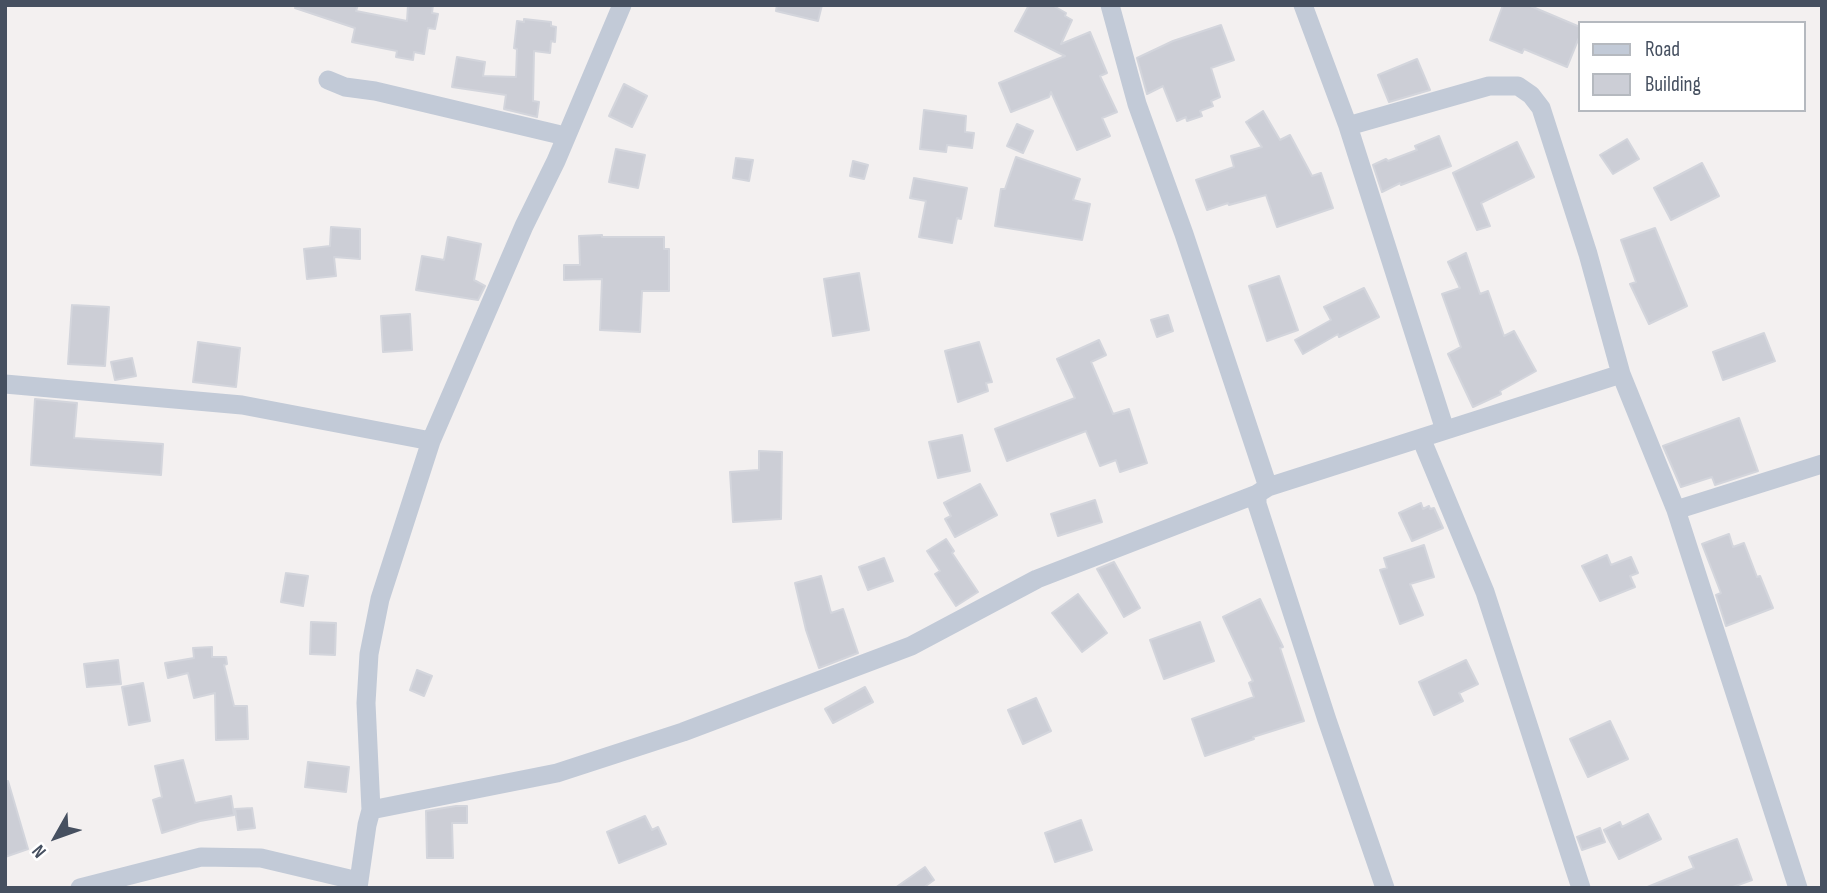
<!DOCTYPE html>
<html>
<head>
<meta charset="utf-8">
<style>
  body { margin:0 }
  #map { position:relative; width:1827px; height:893px; overflow:hidden; background:#f3f0f0; font-family:"Sofia Sans Condensed",sans-serif }
  canvas { display:block }
  .frame { position:absolute; inset:0; border:7px solid #465060; pointer-events:none }
  .legend { position:absolute; left:1578px; top:21px; width:228px; height:91px; box-sizing:border-box; background:#fff; border:2px solid #b5b9bf; margin:0; padding:9px 12px; list-style:none; font-size:21px; color:#465060 }
  .legend li { display:flex; align-items:center; gap:14px; height:35px }
  .legend b { width:35px; border:2px solid #b5b9bf }
  .north { position:absolute; left:21px; top:802px; width:70px; height:70px; -webkit-text-stroke:5px #fff; paint-order:stroke; rotate:230deg; font-size:19px; font-weight:700; line-height:28px; text-align:center; color:#465060 }
  .north::after { content:''; display:block; margin:auto; width:24px; height:32px; background:#465060; clip-path:polygon(50% 0,100% 100%,50% 72%,0 100%) }
</style>
</head>
<body>
<div id="map">
<canvas width="1827" height="893"></canvas>
<div class="frame"></div>
<ul class="legend">
<li><b style="height:9px;background:#c2cad7"></b>Road</li>
<li><b style="height:19px;background:#ccced6"></b>Building</li>
</ul>
<div class="north">N</div>
</div>
<script>
const g = document.querySelector('canvas').getContext('2d');
g.lineJoin = 'round';
function fillPath(path, color) { g.fillStyle = color; g.fill(path, 'evenodd'); }
const toPath = rows => new Path2D(rows.map(r => 'M' + r).join(''));
function stroke(path, color, width, dash) { g.strokeStyle = color; g.lineWidth = width; g.lineCap = dash ? 'butt' : 'round'; g.setLineDash(dash || []); g.stroke(path); }
const building = toPath([
  [296,5,358,5,356,11,407,21,408,5,433,5,432,13,438,14,435,29,428,28,424,54,414,52,413,60,396,57,397,51,352,42,355,28,295,8,296,5],
  [777,5,822,5,818,21,776,11,777,5],
  [1029,5,1052,5,1066,13,1065,16,1072,20,1061,44,1090,32,1107,73,1100,76,1117,112,1102,118,1110,136,1077,150,1051,92,1049,97,1011,112,999,83,1065,56,1015,31,1029,5],
  [1503,5,1528,5,1580,27,1580,35,1567,67,1524,49,1522,53,1490,40,1503,5],
  [524,19,551,22,551,26,556,27,555,42,551,41,550,53,534,51,533,101,539,102,537,117,504,109,506,95,452,87,457,57,485,62,483,76,516,77,517,49,514,48,517,21,524,22,524,19],
  [1221,25,1234,60,1211,68,1220,97,1211,101,1213,106,1200,111,1202,116,1187,121,1186,117,1177,121,1163,86,1147,94,1137,58,1173,41,1221,25],
  [1417,59,1430,90,1389,102,1378,75,1417,59],
  [624,84,647,96,632,127,609,116,624,84],
  [924,110,966,116,965,132,974,133,972,148,947,145,946,152,920,149,924,110],
  [1263,111,1280,140,1290,135,1312,176,1321,173,1333,208,1277,227,1266,195,1229,205,1228,203,1207,210,1196,180,1234,167,1231,156,1262,147,1246,122,1263,111],
  [1017,124,1033,131,1023,153,1007,146,1017,124],
  [1439,136,1451,166,1401,185,1400,183,1382,192,1373,165,1386,159,1388,161,1417,150,1415,146,1439,136],
  [1627,139,1639,159,1613,174,1600,155,1627,139],
  [1517,142,1534,177,1481,203,1490,226,1477,230,1453,173,1517,142],
  [616,149,645,155,638,188,609,182,616,149],
  [1016,157,1080,179,1073,200,1090,204,1082,240,995,226,1001,189,1005,189,1016,157],
  [736,158,753,160,749,181,733,178,736,158],
  [853,161,868,165,864,179,850,176,853,161],
  [1702,163,1719,196,1671,220,1654,188,1702,163],
  [914,178,967,188,961,219,957,218,952,243,919,237,926,201,910,198,914,178],
  [331,227,360,229,360,259,334,257,336,276,307,279,304,249,330,246,331,227],
  [1655,228,1687,306,1649,324,1630,284,1636,282,1621,240,1655,228],
  [602,235,602,237,664,237,664,249,669,249,669,291,642,291,640,332,600,330,602,279,564,280,564,265,580,265,579,236,602,235],
  [448,237,481,244,474,280,485,286,478,300,416,290,422,256,444,260,448,237],
  [1466,253,1480,294,1488,291,1504,336,1514,331,1536,371,1500,391,1501,394,1473,407,1448,354,1461,347,1442,294,1460,288,1448,262,1466,253],
  [859,273,869,330,833,336,824,279,859,273],
  [1279,276,1298,330,1267,341,1249,286,1279,276],
  [1364,288,1379,317,1339,337,1338,334,1303,354,1295,340,1331,320,1324,307,1364,288],
  [72,305,109,307,105,366,68,364,72,305],
  [410,314,412,350,383,352,381,316,410,314],
  [1168,315,1173,331,1157,337,1151,320,1168,315],
  [1764,333,1775,361,1723,380,1713,352,1764,333],
  [1099,340,1106,355,1091,362,1113,414,1129,409,1147,463,1120,472,1116,460,1100,466,1086,431,1007,461,995,429,1075,398,1057,359,1099,340],
  [198,342,240,348,236,387,193,382,198,342],
  [979,342,992,382,986,383,988,391,958,402,945,351,979,342],
  [132,358,136,376,115,380,111,362,132,358],
  [35,399,77,403,74,438,163,444,161,475,31,465,35,399],
  [1739,418,1758,471,1715,485,1712,477,1681,487,1663,446,1739,418],
  [962,435,970,471,938,478,929,442,962,435],
  [759,451,782,452,781,519,733,522,730,472,759,470,759,451],
  [980,484,997,515,955,537,945,519,951,516,944,503,980,484],
  [1095,500,1102,522,1058,536,1051,514,1095,500],
  [1421,503,1423,509,1429,506,1430,509,1434,508,1443,528,1412,541,1399,513,1421,503],
  [1729,534,1733,547,1744,543,1757,577,1760,576,1773,608,1726,626,1716,595,1721,593,1702,544,1729,534],
  [946,539,954,551,952,553,978,592,956,606,935,574,940,571,927,551,946,539],
  [1424,545,1434,577,1410,584,1423,615,1400,624,1380,570,1387,568,1384,558,1424,545],
  [1607,555,1611,565,1631,557,1638,573,1630,576,1635,587,1600,601,1582,566,1607,555],
  [884,558,893,581,868,590,859,567,884,558],
  [1114,562,1140,608,1124,617,1097,569,1114,562],
  [286,573,308,576,303,606,281,602,286,573],
  [821,576,831,613,843,609,858,653,819,668,806,630,795,583,821,576],
  [1078,594,1107,633,1082,652,1052,613,1078,594],
  [1260,599,1283,647,1280,648,1304,721,1253,737,1254,739,1205,756,1192,719,1254,697,1249,683,1253,681,1223,617,1260,599],
  [311,622,336,623,335,655,310,654,311,622],
  [1200,622,1214,661,1164,679,1150,640,1200,622],
  [212,647,212,657,226,657,227,664,224,665,234,706,247,706,248,739,216,740,215,693,194,698,188,673,168,678,165,663,194,658,193,648,212,647],
  [118,660,121,684,87,687,84,664,118,660],
  [1466,660,1478,684,1459,693,1463,701,1434,715,1419,682,1466,660],
  [417,670,432,676,424,696,410,690,417,670],
  [143,683,150,721,129,725,122,687,143,683],
  [865,687,873,702,833,723,825,709,865,687],
  [1036,698,1051,731,1023,744,1008,710,1036,698],
  [1610,721,1628,759,1588,777,1570,739,1610,721],
  [183,760,195,803,231,796,234,815,200,821,162,833,153,800,162,797,155,766,183,760],
  [308,762,349,767,346,792,305,787,308,762],
  [8,781,28,849,5,857,5,782,8,781],
  [456,806,467,806,467,823,452,823,453,858,427,858,426,811,456,806],
  [252,808,255,828,238,830,235,809,252,808],
  [1648,814,1661,839,1619,859,1604,830,1620,822,1622,827,1648,814],
  [645,816,652,830,658,827,666,844,619,863,607,832,645,816],
  [1081,820,1092,850,1055,862,1045,833,1081,820],
  [1600,828,1605,842,1582,850,1577,837,1600,828],
  [1737,839,1752,880,1730,888,1645,888,1694,868,1689,857,1737,839],
  [925,867,934,880,923,888,895,888,925,867]
]);
fillPath(building, '#ccced6');
stroke(building, '#d3d5dc', 2);
stroke(toPath([
  [1110,5,1137,104,1184,234,1268,487],
  [1303,5,1348,126,1445,430],
  [328,80,345,87,375,91,565,136],
  [1348,126,1489,86,1518,86,1531,95,1541,108,1588,254,1621,374,1676,510,1798,888],
  [5,384,242,405,431,441],
  [1421,438,1485,592,1581,888],
  [1676,510,1822,464],
  [371,810,557,773,683,732,911,646,1037,579,1257,494],
  [80,888,201,857,261,858,358,881],
  [358,888,367,825,371,810,366,703,369,654,380,599,431,441,524,226,556,161,622,5],
  [1385,888,1327,720,1257,504,1257,494,1268,487,1621,374]
]), '#c2cad7', 19);
</script>
</body>
</html>
